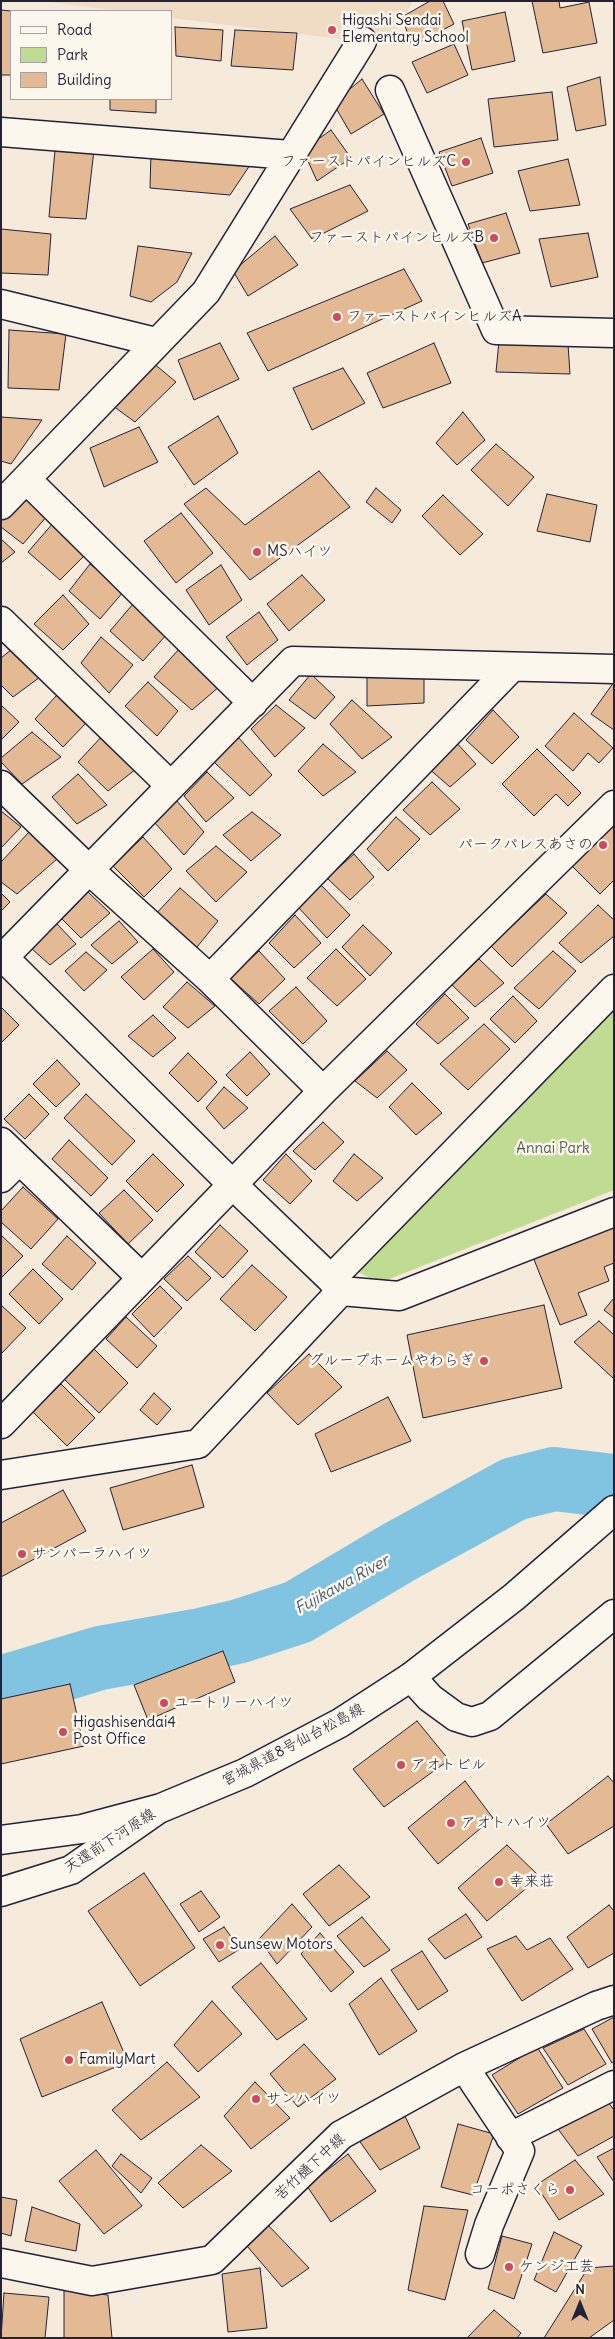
<!DOCTYPE html>
<html>
<head>
<meta charset="utf-8">
<style>
  body { margin:0 }
  #map { position:relative; width:615px; height:2339px; overflow:hidden; background:#f6ebda; font-family:Delius,sans-serif }
  canvas { display:block }
  .frame { position:absolute; inset:0; border:2px solid #22223b; pointer-events:none }
  .legend { position:absolute; left:10px; top:10px; width:162px; height:90px; box-sizing:border-box; background:#fbf7ec; border:1px solid #a4a2a5; margin:0; padding:6px 9px; list-style:none; font-size:15px; color:#22223b }
  .legend li { display:flex; align-items:center; gap:10px; height:25px }
  .legend b { width:25px; border:1px solid #a4a2a5 }
  .north { position:absolute; left:555px; top:2279px; width:50px; height:50px; -webkit-text-stroke:4px #fbf7ec; paint-order:stroke; rotate:0deg; font-size:14px; font-weight:700; line-height:20px; text-align:center; color:#22223b }
  .north::after { content:''; display:block; margin:auto; width:18px; height:22px; background:#22223b; clip-path:polygon(50% 0,100% 100%,50% 72%,0 100%) }
</style>
</head>
<body>
<div id="map">
<canvas width="615" height="2339"></canvas>
<div class="frame"></div>
<ul class="legend">
<li><b style="height:6px;background:#fbf7ec"></b>Road</li>
<li><b style="height:14px;background:#c0db92"></b>Park</li>
<li><b style="height:14px;background:#e3ba93"></b>Building</li>
</ul>
<div class="north">N</div>
</div>
<script>
const g = document.querySelector('canvas').getContext('2d');
g.lineJoin = 'round';
function fillPath(path, color) { g.fillStyle = color; g.fill(path, 'evenodd'); }
const toPath = rows => new Path2D(rows.map(r => 'M' + r).join(''));
function stroke(path, color, width, dash) { g.strokeStyle = color; g.lineWidth = width; g.lineCap = dash ? 'butt' : 'round'; g.setLineDash(dash || []); g.stroke(path); }
function label(font, color, halo, rows, align = 'center') {
  g.font = font + ' Delius,"Klee One",sans-serif'; g.lineWidth = 5; g.setLineDash([]); g.textBaseline = 'middle'; g.strokeStyle = halo; g.fillStyle = color; for (const [text, x, y, turn = 0] of rows) {
    g.save(); g.translate(x, y); g.rotate((+turn || 0) * Math.PI / 180); g.textAlign = isNaN(turn) ? turn : align; if (halo) g.strokeText(text, 0, 0); g.fillText(text, 0, 0); g.restore();
  }
}
fillPath(toPath([
  [41,1,413,1,388,45,171,18,171,11,120,11]
]), '#f0dcc5');
fillPath(toPath([
  [614,999,614,1190,379,1283,353,1269]
]), '#c0db92');
stroke(toPath([
  [1,1688,100,1658,201,1640,240,1631,298,1612,399,1552,514,1489,554,1479,614,1486]
]), '#81c4e2', 64);
const building = toPath([
  [430,1,443,1,454,24,412,46,402,17,430,1],
  [532,1,559,1,560,8,589,2,597,43,543,53,532,1],
  [1,10,11,11,11,75,1,75,1,10],
  [505,12,515,61,472,70,462,21,505,12],
  [175,27,223,30,221,61,176,56,175,27],
  [235,30,297,33,293,70,231,66,235,30],
  [454,44,468,75,427,93,412,62,454,44],
  [600,77,606,125,576,131,567,87,600,77],
  [362,79,384,114,351,134,333,103,362,79],
  [552,92,558,140,494,147,488,99,552,92],
  [110,99,156,99,156,113,110,110,110,99],
  [331,130,351,158,317,181,303,150,331,130],
  [481,138,493,173,452,186,439,152,481,138],
  [55,150,94,150,86,219,49,217,55,150],
  [151,153,250,165,230,195,150,188,151,153],
  [568,159,580,205,530,211,518,171,568,159],
  [350,185,368,211,312,239,290,209,350,185],
  [506,213,520,253,482,263,468,224,506,213],
  [1,229,51,234,48,275,1,273,1,229],
  [588,233,598,277,551,287,539,239,588,233],
  [275,236,298,265,248,296,233,271,275,236],
  [138,246,192,253,177,282,151,302,130,296,138,246],
  [404,269,422,301,268,371,247,333,404,269],
  [9,330,66,334,59,390,8,388,9,330],
  [499,341,568,344,570,374,496,372,499,341],
  [220,343,239,379,194,400,178,360,220,343],
  [434,343,451,383,383,408,367,373,434,343],
  [152,362,176,382,135,422,109,403,152,362],
  [343,368,365,403,312,430,293,388,343,368],
  [463,412,485,440,457,465,436,443,463,412],
  [218,416,238,453,194,485,168,447,218,416],
  [1,417,42,420,11,464,1,461,1,417],
  [139,427,158,462,104,487,90,448,139,427],
  [496,444,534,477,508,506,471,470,496,444],
  [319,471,350,507,250,580,184,504,206,488,245,525,319,471],
  [376,488,401,510,392,523,366,502,376,488],
  [24,491,47,516,23,544,1,527,1,515,24,491],
  [547,494,597,505,590,542,537,531,547,494],
  [443,495,483,534,460,555,422,516,443,495],
  [181,513,213,553,176,583,144,541,181,513],
  [54,522,85,555,60,580,28,552,54,522],
  [1,539,15,552,1,563,1,539],
  [90,564,124,591,100,619,69,591,90,564],
  [221,565,242,600,209,625,186,590,221,565],
  [302,575,325,600,289,631,267,604,302,575],
  [63,595,89,624,63,650,34,624,63,595],
  [133,604,167,634,143,661,110,631,133,604],
  [259,612,278,640,247,665,226,637,259,612],
  [101,637,133,665,109,693,81,663,101,637],
  [12,649,40,677,13,697,1,685,1,658,12,649],
  [179,649,220,686,192,710,154,677,179,649],
  [311,674,335,697,315,719,289,700,311,674],
  [367,677,424,677,424,703,367,706,367,677],
  [148,682,178,711,157,736,125,706,148,682],
  [614,682,614,730,591,714,614,682],
  [57,695,87,722,63,747,35,719,57,695],
  [352,700,392,737,362,759,330,724,352,700],
  [1,705,19,722,1,740,1,705],
  [276,705,305,728,275,757,251,729,276,705],
  [493,710,519,737,492,764,466,740,493,710],
  [574,713,613,748,599,763,588,753,573,771,545,746,574,713],
  [32,732,61,757,22,784,1,762,1,758,32,732],
  [104,734,136,769,108,791,78,762,104,734],
  [238,737,272,775,250,796,214,762,238,737],
  [454,740,476,764,450,787,427,767,454,740],
  [323,744,356,772,323,796,298,771,323,744],
  [537,749,581,793,568,806,556,794,534,816,502,784,537,749],
  [207,772,234,798,206,822,184,796,207,772],
  [78,774,107,805,77,824,52,797,78,774],
  [432,782,460,809,430,835,403,810,432,782],
  [176,800,204,832,184,855,154,822,176,800],
  [1,811,21,827,1,848,1,811],
  [252,812,281,835,251,861,223,835,252,812],
  [396,817,420,839,388,871,367,849,396,817],
  [614,824,614,880,600,894,572,866,614,824],
  [30,831,57,859,17,894,1,882,1,862,30,831],
  [143,837,172,869,144,897,113,866,143,837],
  [216,846,247,872,216,902,186,871,216,846],
  [354,854,374,877,350,900,327,878,354,854],
  [320,884,350,915,327,938,298,907,320,884],
  [180,888,218,921,193,952,154,916,180,888],
  [88,892,110,913,81,938,62,919,88,892],
  [1,893,10,902,1,911,1,893],
  [546,894,567,913,512,967,491,946,546,894],
  [598,905,614,920,614,936,581,963,559,943,598,905],
  [295,915,321,943,294,968,269,943,295,915],
  [119,921,138,942,112,964,91,945,119,921],
  [57,924,76,944,50,965,32,949,57,924],
  [363,925,392,953,370,976,342,947,363,925],
  [153,949,174,972,144,1000,121,977,153,949],
  [336,949,366,979,337,1006,307,978,336,949],
  [259,951,285,979,259,1004,230,978,259,951],
  [553,951,576,971,539,1009,514,988,553,951],
  [86,952,107,970,84,991,65,971,86,952],
  [479,959,504,983,475,1007,452,985,479,959],
  [187,982,215,1006,188,1028,163,1007,187,982],
  [296,987,327,1021,303,1044,269,1011,296,987],
  [445,994,469,1018,438,1044,416,1024,445,994],
  [513,996,537,1021,515,1043,490,1019,513,996],
  [1,1007,19,1025,1,1043,1,1007],
  [153,1015,176,1038,153,1057,128,1036,153,1015],
  [484,1024,510,1049,468,1090,440,1064,484,1024],
  [387,1051,407,1070,377,1098,355,1081,387,1051],
  [250,1052,270,1074,247,1096,226,1075,250,1052],
  [188,1053,217,1082,198,1102,169,1073,188,1053],
  [57,1060,80,1084,56,1107,33,1084,57,1060],
  [412,1083,442,1113,416,1135,389,1107,412,1083],
  [224,1087,248,1108,224,1129,206,1108,224,1087],
  [29,1094,49,1114,25,1139,4,1119,29,1094],
  [86,1094,135,1141,112,1165,64,1118,86,1094],
  [323,1122,344,1142,315,1170,293,1151,323,1122],
  [69,1140,108,1178,91,1196,52,1159,69,1140],
  [153,1154,184,1185,157,1212,126,1181,153,1154],
  [286,1154,312,1181,290,1204,263,1180,286,1154],
  [354,1154,383,1178,357,1201,333,1181,354,1154],
  [23,1187,58,1219,31,1249,1,1222,1,1211,23,1187],
  [124,1190,153,1220,128,1244,99,1213,124,1190],
  [220,1225,248,1251,223,1278,195,1252,220,1225],
  [614,1226,614,1263,604,1267,609,1281,578,1293,587,1315,560,1325,533,1257,614,1226],
  [1,1235,23,1256,1,1278,1,1235],
  [67,1236,96,1263,72,1290,42,1264,67,1236],
  [188,1256,211,1278,187,1301,164,1279,188,1256],
  [252,1265,287,1297,255,1331,220,1299,252,1265],
  [33,1269,63,1299,39,1324,9,1294,33,1269],
  [160,1286,182,1308,154,1337,132,1314,160,1286],
  [614,1298,614,1318,604,1310,614,1298],
  [1,1305,26,1328,1,1354,1,1305],
  [544,1305,562,1388,423,1418,407,1335,544,1305],
  [126,1317,157,1346,137,1368,106,1339,126,1317],
  [599,1321,614,1335,614,1379,574,1342,599,1321],
  [93,1348,128,1383,99,1413,63,1378,93,1348],
  [309,1354,342,1387,298,1425,267,1393,309,1354],
  [61,1384,95,1418,67,1446,33,1412,61,1384],
  [154,1393,171,1409,157,1425,140,1410,154,1393],
  [388,1397,411,1441,331,1472,315,1434,388,1397],
  [192,1465,204,1507,123,1530,110,1488,192,1465],
  [63,1490,86,1531,1,1577,1,1523,63,1490],
  [223,1651,235,1682,148,1720,134,1685,223,1651],
  [70,1684,84,1746,1,1764,1,1699,70,1684],
  [417,1721,449,1760,384,1807,353,1769,417,1721],
  [608,1776,614,1783,614,1826,568,1854,546,1824,608,1776],
  [465,1781,493,1818,438,1864,408,1828,465,1781],
  [507,1845,540,1877,487,1921,458,1888,507,1845],
  [339,1865,370,1897,329,1926,303,1894,339,1865],
  [144,1873,195,1948,140,1986,88,1911,144,1873],
  [201,1891,220,1917,199,1932,180,1904,201,1891],
  [292,1904,312,1927,277,1964,259,1939,292,1904],
  [609,1905,614,1911,614,1953,588,1968,567,1937,609,1905],
  [466,1914,482,1937,445,1959,428,1939,466,1914],
  [362,1917,390,1950,364,1967,337,1936,362,1917],
  [224,1927,240,1949,219,1962,203,1939,224,1927],
  [320,1933,354,1972,331,1992,301,1954,320,1933],
  [516,1936,527,1950,550,1938,573,1969,522,2001,487,1949,516,1936],
  [422,1951,448,1991,418,2010,391,1970,422,1951],
  [261,1963,307,2019,277,2040,232,1987,261,1963],
  [381,1978,417,2031,379,2055,349,2004,381,1978],
  [212,2001,242,2034,198,2072,174,2045,212,2001],
  [102,2002,128,2062,42,2097,20,2039,102,2002],
  [614,2017,614,2062,612,2063,592,2029,614,2017],
  [584,2029,606,2064,568,2085,543,2048,584,2029],
  [304,2044,336,2079,298,2107,270,2074,304,2044],
  [537,2047,563,2088,518,2114,492,2075,537,2047],
  [167,2062,200,2097,141,2140,112,2110,167,2062],
  [255,2082,290,2118,251,2149,224,2116,255,2082],
  [605,2098,614,2110,614,2136,578,2156,558,2129,605,2098],
  [404,2114,420,2148,380,2170,358,2139,404,2114],
  [458,2124,494,2134,473,2195,441,2187,458,2124],
  [201,2145,232,2171,183,2208,158,2183,201,2145],
  [614,2148,614,2182,597,2157,614,2148],
  [96,2150,142,2206,104,2234,59,2181,96,2150],
  [121,2154,152,2178,141,2193,112,2166,121,2154],
  [348,2154,376,2191,331,2222,307,2186,348,2154],
  [575,2160,604,2194,559,2220,536,2185,575,2160],
  [1,2197,17,2200,11,2236,1,2233,1,2197],
  [424,2206,468,2210,445,2300,408,2290,424,2206],
  [32,2207,80,2224,76,2251,25,2241,32,2207],
  [268,2225,309,2268,282,2287,247,2246,268,2225],
  [554,2232,582,2246,556,2292,534,2280,554,2232],
  [502,2236,532,2244,514,2299,488,2289,502,2236],
  [614,2266,614,2320,589,2338,544,2338,588,2268,614,2266],
  [260,2268,267,2328,228,2332,222,2274,260,2268],
  [64,2290,108,2295,112,2338,64,2338,64,2290],
  [4,2293,49,2297,45,2338,1,2338,4,2293],
  [494,2310,521,2333,517,2338,467,2338,494,2310]
]);
fillPath(building, '#e3ba93');
stroke(building, '#22223b', 1);
const minor = toPath([
  [390,90,496,330,614,333],
  [1,132,290,155],
  [1,304,156,342],
  [27,480,253,703],
  [1,505,206,292,362,41],
  [1,621,171,786],
  [1,785,89,870,210,979,323,1091],
  [1,955,233,1185,331,1279,341,1291,399,1296,614,1212],
  [1,960,293,661,614,669],
  [210,979,511,668],
  [1,1142,142,1278],
  [1,1178,19,1160],
  [331,1279,614,989],
  [1,1424,323,1091,614,805],
  [1,1475,198,1444,341,1291],
  [411,1677,430,1698,456,1717,472,1722,490,1716,614,1614],
  [1,1892,71,1870,157,1810],
  [464,2067,520,2151,489,2225,480,2254],
  [510,2137,614,2085],
  [1,2263,92,2281,212,2260,341,2135,464,2067,596,2006,614,2000]
]);
const major = toPath([
  [1,1840,82,1829,161,1808,245,1773,340,1723,411,1677,514,1597,614,1510]
]);
stroke(minor, '#22223b', 31);
stroke(major, '#22223b', 31);
stroke(minor, '#fbf7ec', 28);
stroke(major, '#fbf7ec', 28);
for (const [x, y, r, color] of [
  [332,30,5,"#d1495b"],
  [466,162,5,"#d1495b"],
  [494,238,5,"#d1495b"],
  [337,317,5,"#d1495b"],
  [257,552,5,"#d1495b"],
  [603,845,5,"#d1495b"],
  [484,1361,5,"#d1495b"],
  [22,1554,5,"#d1495b"],
  [164,1703,5,"#d1495b"],
  [63,1732,5,"#d1495b"],
  [401,1765,5,"#d1495b"],
  [451,1823,5,"#d1495b"],
  [499,1882,5,"#d1495b"],
  [220,1945,5,"#d1495b"],
  [69,2060,5,"#d1495b"],
  [256,2099,5,"#d1495b"],
  [570,2190,5,"#d1495b"],
  [509,2267,5,"#d1495b"]
]) { const dot = new Path2D(); dot.arc(x, y, r, 0, 2 * Math.PI); g.fillStyle = color; g.fill(dot); stroke(dot, '#fbf7ec', 2); }
label('15px', '#22223b', '#fbf7ec', [
  ["Higashi Sendai",342,21],
  ["Elementary School",342,38],
  ["ファーストパインヒルズC",456,162,"right"],
  ["ファーストパインヒルズB",484,238,"right"],
  ["ファーストパインヒルズA",347,317],
  ["MSハイツ",267,552],
  ["パークパレスあさの",593,845,"right"],
  ["グループホームやわらぎ",474,1361,"right"],
  ["サンパーラハイツ",32,1554],
  ["ユートリーハイツ",174,1703],
  ["Higashisendai4",73,1723],
  ["Post Office",73,1740],
  ["アオトビル",411,1765],
  ["アオトハイツ",461,1823],
  ["幸来荘",509,1882],
  ["Sunsew Motors",230,1945],
  ["FamilyMart",79,2060],
  ["サンハイツ",266,2099],
  ["コーポさくら",560,2190,"right"],
  ["ケンジ工芸",519,2267]
], 'left');
label('15px', '#515a55', '#fbf7ec', [
  ["Annai Park",553,1149]
]);
label('15px', '#22223b', '#fbf7ec', [
  ["宮城県道8号仙台松島線",293,1745,-28],
  ["天還前下河原線",110,1841,-33],
  ["苦竹樋下中線",310,2167,-43]
]);
label('italic 16px', '#435b75', '#fbf7ec', [
  ["Fujikawa River",342,1585,-29]
]);
</script>
</body>
</html>
